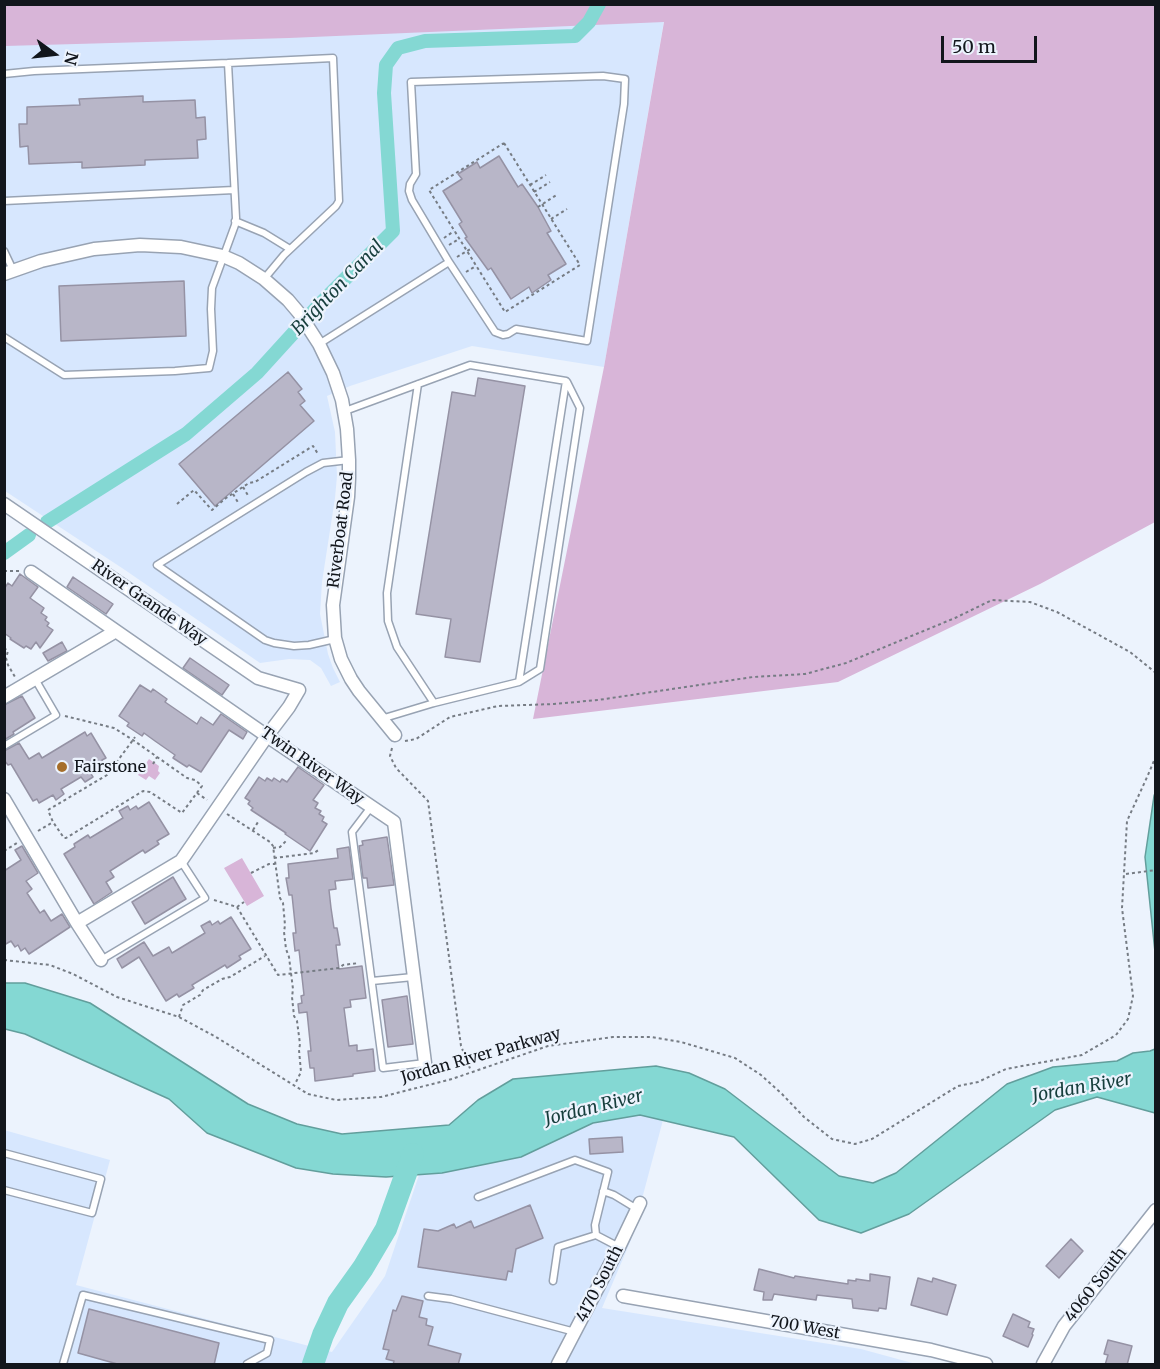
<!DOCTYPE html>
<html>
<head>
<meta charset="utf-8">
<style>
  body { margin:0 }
  #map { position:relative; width:1160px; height:1369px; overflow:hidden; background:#ecf3fd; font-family:Merriweather,serif }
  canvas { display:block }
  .frame { position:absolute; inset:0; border:6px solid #12161c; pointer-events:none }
  .north { position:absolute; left:24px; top:24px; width:60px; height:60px; -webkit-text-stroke:4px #ecf3fd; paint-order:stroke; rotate:105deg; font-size:16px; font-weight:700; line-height:24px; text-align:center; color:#12161c }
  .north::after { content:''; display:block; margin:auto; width:21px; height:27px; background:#12161c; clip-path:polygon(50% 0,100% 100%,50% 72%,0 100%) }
  .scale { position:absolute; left:941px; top:36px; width:96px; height:27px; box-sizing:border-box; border:3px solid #12161c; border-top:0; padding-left:8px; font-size:18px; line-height:21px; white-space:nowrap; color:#12161c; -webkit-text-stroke:4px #ecf3fd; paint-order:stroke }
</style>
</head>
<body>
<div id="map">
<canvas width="1160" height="1369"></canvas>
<div class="frame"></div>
<div class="north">N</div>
<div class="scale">50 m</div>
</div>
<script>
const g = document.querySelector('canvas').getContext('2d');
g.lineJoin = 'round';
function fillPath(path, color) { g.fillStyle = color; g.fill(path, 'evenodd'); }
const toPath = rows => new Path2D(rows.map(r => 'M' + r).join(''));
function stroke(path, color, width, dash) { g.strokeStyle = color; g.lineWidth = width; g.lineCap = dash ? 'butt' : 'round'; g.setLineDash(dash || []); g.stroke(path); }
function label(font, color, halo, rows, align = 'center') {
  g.font = font + ' Merriweather,serif'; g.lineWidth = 4.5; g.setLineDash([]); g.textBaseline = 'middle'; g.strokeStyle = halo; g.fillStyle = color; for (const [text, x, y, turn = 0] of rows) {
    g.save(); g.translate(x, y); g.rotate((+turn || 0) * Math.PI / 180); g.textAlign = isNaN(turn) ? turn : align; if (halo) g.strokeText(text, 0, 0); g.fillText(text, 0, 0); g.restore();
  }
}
fillPath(toPath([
  [664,21,604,367,472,346,350,386,327,396,335,432,337,476,335,498,322,582,320,614,328,654,333,668,340,682,331,686,321,668,310,660,289,659,260,663,125,570,5,491,4,45],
  [640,1115,663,1120,631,1240,602,1308,861,1349,916,1364,5,1364,4,1130,110,1160,76,1285,332,1352,385,1276,419,1175,442,1173,521,1157,593,1123]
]), '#d7e7fe');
fillPath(toPath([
  [4,5,1155,5,1155,522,1040,584,838,682,533,719,604,367,664,22,289,38,5,46],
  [149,759,159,766,158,771,160,773,155,780,149,776,146,780,138,775],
  [242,858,264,896,247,906,224,868]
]), '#d8b5d8');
const water = toPath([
  [1155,793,1155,952,1145,857,1154,796,1155,793],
  [5,983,25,983,90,1003,248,1104,297,1124,342,1134,449,1125,478,1100,513,1079,656,1066,689,1073,725,1089,839,1176,873,1183,896,1173,1007,1084,1053,1067,1117,1061,1133,1053,1150,1051,1155,1049,1155,1113,1097,1097,1055,1110,909,1214,861,1233,819,1220,734,1137,640,1115,593,1123,521,1157,442,1173,386,1177,333,1174,296,1168,207,1133,169,1099,25,1034,5,1029,5,983]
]);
fillPath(water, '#84d8d3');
stroke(water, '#629e9c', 1.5);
stroke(toPath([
  [47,522,186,434,257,373,318,306,393,231,384,93,386,65,398,48,425,41,575,36,589,22,599,4],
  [4,553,29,535]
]), '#84d8d3', 14);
stroke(toPath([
  [313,1364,323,1335,338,1303,363,1268,386,1229,413,1154]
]), '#84d8d3', 22);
const building = toPath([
  [143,96,143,102,195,100,196,118,205,117,206,139,197,140,198,158,145,160,145,165,82,168,82,162,29,164,28,146,20,147,19,124,27,124,27,107,80,105,79,99,143,96],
  [499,156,518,187,522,184,538,207,551,231,547,233,566,264,548,275,551,280,532,293,529,287,511,299,491,268,488,270,465,238,467,237,459,224,462,222,443,191,462,179,458,174,477,162,480,168,499,156],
  [184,281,186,336,61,341,59,286,184,281],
  [288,372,302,389,298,392,305,401,300,405,314,421,215,506,179,464,288,372],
  [478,378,525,386,480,662,445,657,451,619,416,614,452,392,475,396,478,378],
  [20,574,38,587,30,598,44,608,41,613,47,617,45,620,49,623,47,626,53,630,40,648,36,642,31,649,26,646,24,648,10,639,11,638,4,633,4,589,8,583,12,586,20,574],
  [73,577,113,604,106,614,67,587,73,577],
  [62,642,67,651,48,661,43,653,62,642],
  [190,658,229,685,222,695,183,668,190,658],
  [140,685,151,692,153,689,167,699,165,702,197,724,201,717,213,725,221,714,247,732,243,739,229,730,201,772,189,765,187,767,173,758,175,755,155,741,144,733,142,736,127,726,129,723,119,716,140,685],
  [22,696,35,718,13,732,14,734,4,740,4,705,22,696],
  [85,732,87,736,91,733,106,758,102,760,104,764,90,772,93,777,85,782,81,777,61,789,64,794,56,800,53,795,39,803,37,799,33,801,11,764,8,765,4,760,4,751,19,743,29,759,39,753,42,758,85,732],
  [298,767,324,785,313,800,318,803,315,808,321,811,319,814,324,817,322,821,327,824,310,851,285,834,286,833,251,810,253,808,248,804,250,801,245,798,259,777,265,781,267,778,272,781,274,778,280,782,282,779,287,782,298,767],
  [149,802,169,834,157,841,159,844,145,853,143,850,110,871,114,877,106,882,112,892,94,904,64,854,75,847,74,844,88,835,90,838,123,818,119,811,128,806,130,810,136,806,138,809,149,802],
  [387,837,394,885,368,888,367,878,363,878,359,846,363,845,362,841,387,837],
  [22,846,38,873,26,881,32,889,27,893,40,913,44,910,51,921,62,914,70,927,29,954,25,948,21,951,18,945,15,947,11,941,4,945,4,871,21,860,15,850,22,846],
  [349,847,353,879,335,881,336,889,329,890,331,908,334,928,337,928,340,945,336,945,339,969,362,966,366,998,350,1000,351,1007,344,1008,349,1046,357,1045,357,1051,373,1049,375,1071,353,1074,353,1076,315,1081,314,1068,310,1068,308,1051,311,1051,307,1012,299,1013,298,1004,302,1003,301,996,304,995,299,950,295,951,293,933,296,933,292,895,289,895,286,878,289,878,288,864,338,858,337,849,349,847],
  [173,877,186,899,145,924,132,902,173,877],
  [231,917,251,949,239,956,241,959,227,968,225,965,192,985,194,988,179,997,177,994,166,1001,139,957,122,968,117,959,144,942,153,956,169,947,172,953,205,933,201,926,210,921,212,925,218,921,220,924,231,917],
  [407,996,413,1044,388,1047,382,1000,407,996],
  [622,1137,623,1152,590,1154,589,1139,622,1137],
  [530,1205,543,1238,516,1249,512,1272,508,1271,506,1280,418,1267,424,1229,438,1231,454,1224,456,1228,471,1221,474,1228,530,1205],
  [1071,1239,1083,1251,1059,1278,1046,1266,1071,1239],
  [759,1269,794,1278,795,1276,848,1284,848,1280,856,1281,856,1279,870,1281,870,1274,890,1277,886,1309,879,1308,878,1311,853,1308,852,1299,817,1295,816,1300,774,1294,772,1300,763,1300,764,1292,754,1290,759,1269],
  [918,1278,932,1282,933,1278,956,1285,947,1315,911,1305,918,1278],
  [402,1296,423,1301,419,1317,427,1319,426,1325,433,1327,428,1345,461,1354,458,1365,393,1365,394,1361,386,1359,389,1350,383,1349,393,1310,396,1311,402,1296],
  [89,1309,219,1343,214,1365,121,1365,78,1353,89,1309],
  [1013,1314,1030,1322,1028,1327,1034,1329,1032,1334,1033,1335,1028,1347,1003,1336,1013,1314],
  [1108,1340,1132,1346,1127,1365,1105,1365,1108,1355,1104,1354,1108,1340]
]);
fillPath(building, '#b8b6c8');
stroke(building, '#9592a4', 1.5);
const service = toPath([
  [4,74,34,71,228,63],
  [4,201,234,190],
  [235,221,264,233,290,249],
  [4,251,13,270],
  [4,337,64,375,175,371,209,368,213,351,211,309,212,288,235,225,236,218,228,63,333,58,339,201,336,206,284,255,264,279],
  [319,344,449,262,412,200,409,191,410,184,416,174,411,82,603,76,625,79,624,104,587,341,516,329,508,334,503,335,495,332,449,262],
  [418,384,387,593,388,621,397,647,434,703],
  [345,411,470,365,566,381,519,682,434,703,381,719],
  [335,639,309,645,294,646,274,643,265,640,157,565,306,472,323,463,349,460],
  [519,682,540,669,580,408,567,382],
  [4,746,56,715,35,679],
  [371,807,352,832,383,1068,425,1063],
  [101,960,205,898,181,861],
  [372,981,413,977],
  [4,1153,101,1179,92,1213,4,1190],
  [603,1191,614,1195,637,1209],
  [478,1197,575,1160,608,1172,595,1225,596,1235],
  [553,1281,558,1247,596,1235,619,1247],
  [428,1296,451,1299,575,1332],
  [63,1364,83,1295,270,1340,267,1353,247,1364]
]);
const minor = toPath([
  [4,274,41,261,94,249,140,245,181,247,223,256,239,263,264,279,288,300,299,313,319,344,333,373,342,400,347,429,349,460,349,478,348,497,333,605,335,638,341,659,351,679,359,691,395,735],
  [4,504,258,678,299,690,289,707,267,736,181,861,77,923],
  [31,572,267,736,394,822,425,1063],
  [4,697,116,631],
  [4,799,77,923,101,960],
  [623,1296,931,1350,986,1364],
  [558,1364,619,1247,640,1203],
  [1043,1364,1064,1326,1156,1210]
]);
stroke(service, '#98a3b3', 9);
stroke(minor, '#98a3b3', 15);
stroke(toPath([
  [504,143,580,265,505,312,429,190,504,143],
  [530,185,546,175],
  [534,192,550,182],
  [538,207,558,194],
  [551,219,567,209],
  [444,238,454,231],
  [449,245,459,239],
  [457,257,472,248],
  [466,272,476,266],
  [243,487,249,497],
  [233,494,239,504],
  [177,504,194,490,212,510,226,498,249,483,255,482,313,446,318,454],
  [4,571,19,571],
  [4,648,8,651,6,658,8,665,15,677],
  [65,716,114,728,133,740,187,778,195,780,202,786,182,813,150,792,143,791,66,838,64,838,53,822,48,810,107,775,133,740,135,737],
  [405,741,416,739,450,717,498,706,554,704,598,700,753,677,805,674,846,663,955,618,992,600,1030,602,1057,612,1130,652,1156,673],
  [392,748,390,756,396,768,428,801,461,1046,471,1071],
  [153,764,157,757],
  [197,793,207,800],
  [227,814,270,842,273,846,280,898,283,903,285,925,284,932,286,949,289,957,293,989,292,997,294,1016,297,1021,300,1044,299,1050,301,1072,295,1084],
  [253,830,258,822],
  [38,831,53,822],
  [273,848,280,847,286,841],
  [4,851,17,843],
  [274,858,314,853,320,849],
  [251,873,269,864,275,864],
  [1126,874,1156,870],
  [214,900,237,907,278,975,339,968,343,965,359,963],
  [237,907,244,902],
  [4,960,50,965,73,974,117,997,179,1017,216,1037,308,1094,336,1100,381,1097,452,1079,548,1046,613,1037,651,1037,681,1042,735,1058,761,1075,782,1094,804,1117,832,1139,855,1144,872,1139,958,1086,978,1082,1006,1069,1082,1055,1116,1035,1128,1019,1133,996,1122,908,1127,821,1148,775,1156,756],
  [179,1017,183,1005,200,995,203,990,222,979,230,977,265,956]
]), '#767c84', 2, [3, 3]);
stroke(service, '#fff', 6);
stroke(minor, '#fff', 12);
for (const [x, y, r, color] of [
  [62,767,6,"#a66e2a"]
]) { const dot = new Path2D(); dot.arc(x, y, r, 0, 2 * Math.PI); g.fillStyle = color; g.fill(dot); stroke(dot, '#ecf3fd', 2); }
label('16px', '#12161c', '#ecf3fd', [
  ["Riverboat Road",341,530,-83],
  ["River Grande Way",149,603,35],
  ["Twin River Way",312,766,35],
  ["Jordan River Parkway",481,1056,-16],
  ["4170 South",600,1284,-63],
  ["4060 South",1096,1285,-52],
  ["700 West",805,1328,10]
]);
label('16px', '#12161c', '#ecf3fd', [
  ["Fairstone",74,767]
], 'left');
label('italic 18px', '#163e3c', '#ecf3fd', [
  ["Brighton Canal",338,288,-46],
  ["Jordan River",1082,1088,-10],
  ["Jordan River",594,1108,-14]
]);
</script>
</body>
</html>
